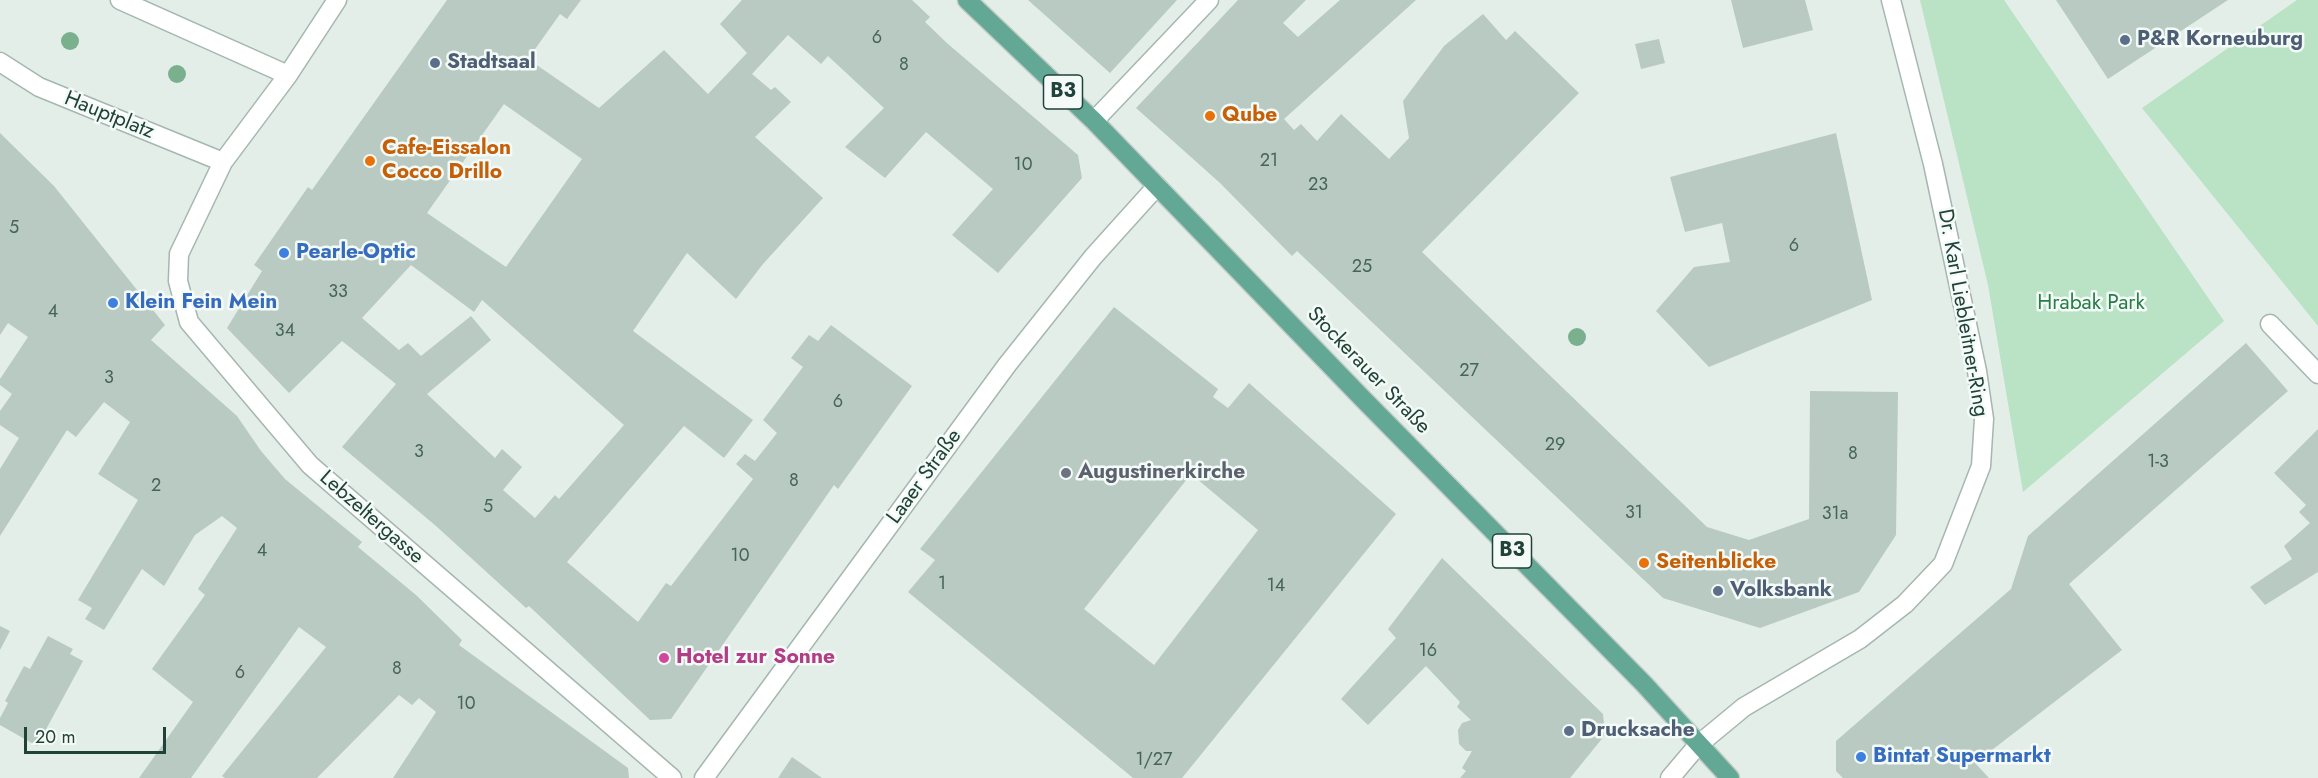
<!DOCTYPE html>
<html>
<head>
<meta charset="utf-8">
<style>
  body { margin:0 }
  #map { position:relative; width:2318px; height:778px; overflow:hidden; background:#e3eee9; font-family:Jost,sans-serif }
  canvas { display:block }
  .scale { position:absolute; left:24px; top:727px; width:142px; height:27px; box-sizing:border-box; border:3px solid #204238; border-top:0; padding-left:8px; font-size:18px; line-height:21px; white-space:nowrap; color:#204238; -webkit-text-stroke:4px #f4faf7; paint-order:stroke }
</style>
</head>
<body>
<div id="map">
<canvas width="2318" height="778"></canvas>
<div class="scale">20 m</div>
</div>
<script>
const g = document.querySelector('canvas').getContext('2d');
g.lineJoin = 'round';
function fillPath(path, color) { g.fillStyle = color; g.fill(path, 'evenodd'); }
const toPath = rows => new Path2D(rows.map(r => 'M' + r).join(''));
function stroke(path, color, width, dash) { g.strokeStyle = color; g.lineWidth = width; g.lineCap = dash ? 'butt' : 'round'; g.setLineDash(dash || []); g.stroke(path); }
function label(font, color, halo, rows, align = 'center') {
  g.font = font + ' Jost,sans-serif'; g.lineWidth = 5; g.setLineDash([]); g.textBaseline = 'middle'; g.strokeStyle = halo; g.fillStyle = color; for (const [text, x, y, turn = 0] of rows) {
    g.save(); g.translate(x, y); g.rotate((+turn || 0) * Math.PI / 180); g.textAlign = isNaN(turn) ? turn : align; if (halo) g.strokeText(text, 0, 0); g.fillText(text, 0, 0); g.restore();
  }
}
fillPath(toPath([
  [1920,0,2004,0,2224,321,2023,492,1988,285],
  [2297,0,2318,0,2318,326,2142,108]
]), '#bae2c4');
fillPath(toPath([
  [447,0,581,0,567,19,560,14,528,59,599,108,664,50,708,94,747,53,720,24,742,0,912,0,930,17,925,22,948,44,1078,155,1082,178,998,273,952,235,993,189,926,132,885,178,845,147,884,108,828,56,821,64,788,35,752,74,771,90,775,87,791,102,755,137,823,198,763,264,736,299,687,253,633,331,753,420,724,458,684,426,567,562,638,622,666,583,671,586,753,479,736,464,745,454,755,461,777,433,763,420,803,367,791,358,809,335,818,341,831,325,912,386,838,489,834,485,671,719,650,720,529,606,526,608,436,526,342,447,396,384,342,341,289,393,227,328,262,271,254,265,308,187,312,190],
  [504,104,582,159,506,267,427,213],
  [411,265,474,312,482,300,624,425,559,499,555,495,535,518,503,490,522,467,502,449,495,458,427,394,491,340,471,316,421,356,408,343,399,350,362,318],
  [1028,0,1177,0,1110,73],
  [1238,0,1306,0,1283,23,1298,37,1340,0,1416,0,1284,119,1294,130,1301,124,1317,141,1341,114,1389,159,1409,138,1403,101,1444,46,1483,14,1506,40,1515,31,1579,93,1422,252,1707,527,1749,540,1809,519,1810,391,1898,392,1896,535,1859,592,1760,628,1663,598,1297,251,1292,256,1220,183,1136,108],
  [1731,0,1805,0,1813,30,1743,48],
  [2056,0,2228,0,2108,79],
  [1659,39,1665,63,1641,69,1635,44],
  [0,133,54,186,165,325,151,340,237,416,261,451,285,479,362,542,358,547,416,595,462,640,459,645,628,768,629,778,393,778,436,712,419,698,412,705,399,695,317,778,225,778,222,776,326,647,299,627,191,778,139,778,193,702,152,669,205,595,198,589,237,528,222,516,195,535,164,586,142,569,104,630,85,619,92,608,78,600,138,500,98,474,130,422,104,402,76,437,67,430,0,536,0,469,19,438,0,425,0,411,12,394,0,385,0,379,28,337,8,323,0,335],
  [1836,133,1872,300,1709,367,1656,311,1694,267,1730,262,1722,223,1685,232,1670,177],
  [1114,307,1218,389,1213,397,1228,408,1249,383,1396,514,1182,778,1133,778,908,592,935,560,920,549],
  [1191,474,1258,530,1154,665,1084,609],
  [2246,343,2288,391,2069,584,2122,650,1975,763,1989,778,1843,778,1836,771,1836,741,2011,589,2028,536],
  [2318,429,2318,572,2265,605,2250,587,2292,559,2284,546,2310,523,2299,512,2306,505,2274,473],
  [1442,558,1603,714,1605,735,1570,778,1460,778,1466,771,1462,768,1472,751,1466,751,1459,744,1458,730,1462,723,1471,720,1457,707,1460,702,1426,666,1368,725,1341,699,1396,638,1388,629],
  [0,626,10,631,0,650],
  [48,636,73,649,70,654,83,661,37,746,0,725,0,718,8,703,5,701,24,666,30,669],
  [792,757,822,778,778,778]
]), '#b8cac2');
const minor = toPath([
  [120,0,288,75],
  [337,0,288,75,223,162,179,254,178,281,189,322,310,465,672,778],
  [0,62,39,87,223,162],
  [1094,121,1209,0],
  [2270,324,2318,374],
  [704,778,1007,365,1093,257,1157,186],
  [1670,778,1698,745,1744,707,1860,639,1905,604,1943,564,1981,466,1984,419,1977,371,1933,164,1891,0]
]);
const major = toPath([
  [967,0,1094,121,1362,398,1644,684,1730,778]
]);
stroke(minor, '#a5b7b0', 21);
stroke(major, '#c1cac7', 21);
stroke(minor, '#fff', 18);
stroke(major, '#63a895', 18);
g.fillStyle = '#7bb08f';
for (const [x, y] of [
  [70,41],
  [177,74],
  [1577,337]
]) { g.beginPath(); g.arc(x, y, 9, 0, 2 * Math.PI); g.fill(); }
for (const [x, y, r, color] of [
  [2125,40,6,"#5c6f8a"],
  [435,63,6,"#5c6f8a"],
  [1210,116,6,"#e8710a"],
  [370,161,6,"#e8710a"],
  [284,253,6,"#3f7fe0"],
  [113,303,6,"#3f7fe0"],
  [1066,473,6,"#6b7280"],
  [1644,563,6,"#e8710a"],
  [1718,591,6,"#5c6f8a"],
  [664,658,6,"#d1479c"],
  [1569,731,6,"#5c6f8a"],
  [1861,757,6,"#3f7fe0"]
]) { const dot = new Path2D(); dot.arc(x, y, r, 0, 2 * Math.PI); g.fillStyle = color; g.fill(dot); stroke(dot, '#f4faf7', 2); }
label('18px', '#46645a', null, [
  ["6",877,39],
  ["8",904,66],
  ["21",1269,162],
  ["10",1023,166],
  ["23",1318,186],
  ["5",14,229],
  ["6",1794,247],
  ["25",1362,268],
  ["33",338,293],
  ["4",53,313],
  ["34",285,332],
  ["27",1469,372],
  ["3",109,379],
  ["6",838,403],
  ["29",1555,446],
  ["3",419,453],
  ["8",1853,455],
  ["1-3",2158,463],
  ["8",794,482],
  ["2",156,487],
  ["5",488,508],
  ["31",1634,514],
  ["31a",1835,515],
  ["4",262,552],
  ["10",740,557],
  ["1",942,585],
  ["14",1276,587],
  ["16",1428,652],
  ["8",397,670],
  ["6",240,674],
  ["10",466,705],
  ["1/27",1154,761]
]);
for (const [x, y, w] of [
  [1063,92,39],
  [1512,551,39]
]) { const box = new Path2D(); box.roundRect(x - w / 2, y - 17, w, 34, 4.5); g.fillStyle = '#f4faf7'; g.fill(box); stroke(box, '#204238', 1.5); }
label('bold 20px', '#204238', null, [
  ["B3",1063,92],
  ["B3",1512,551]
]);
label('bold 21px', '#4e5e75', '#f4faf7', [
  ["P&R Korneuburg",2137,40],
  ["Stadtsaal",447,63],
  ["Volksbank",1730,591],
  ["Drucksache",1581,731]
], 'left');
label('21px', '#204238', '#f4faf7', [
  ["Hauptplatz",109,116,22],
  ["Dr. Karl Liebleitner-Ring",1962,313,80],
  ["Stockerauer Straße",1368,371,46],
  ["Laaer Straße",925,477,-54],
  ["Lebzeltergasse",371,518,41]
]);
label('bold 21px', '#c56008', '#f4faf7', [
  ["Qube",1222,116],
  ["Cafe-Eissalon",382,149],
  ["Cocco Drillo",382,173],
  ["Seitenblicke",1656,563]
], 'left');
label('bold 21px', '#366cbe', '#f4faf7', [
  ["Pearle-Optic",296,253],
  ["Klein Fein Mein",125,303],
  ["Bintat Supermarkt",1873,757]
], 'left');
label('21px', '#267d46', '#f4faf7', [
  ["Hrabak Park",2091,304]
]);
label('bold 21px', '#5b616d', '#f4faf7', [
  ["Augustinerkirche",1078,473]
], 'left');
label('bold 21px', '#b23c85', '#f4faf7', [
  ["Hotel zur Sonne",676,658]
], 'left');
</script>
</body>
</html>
